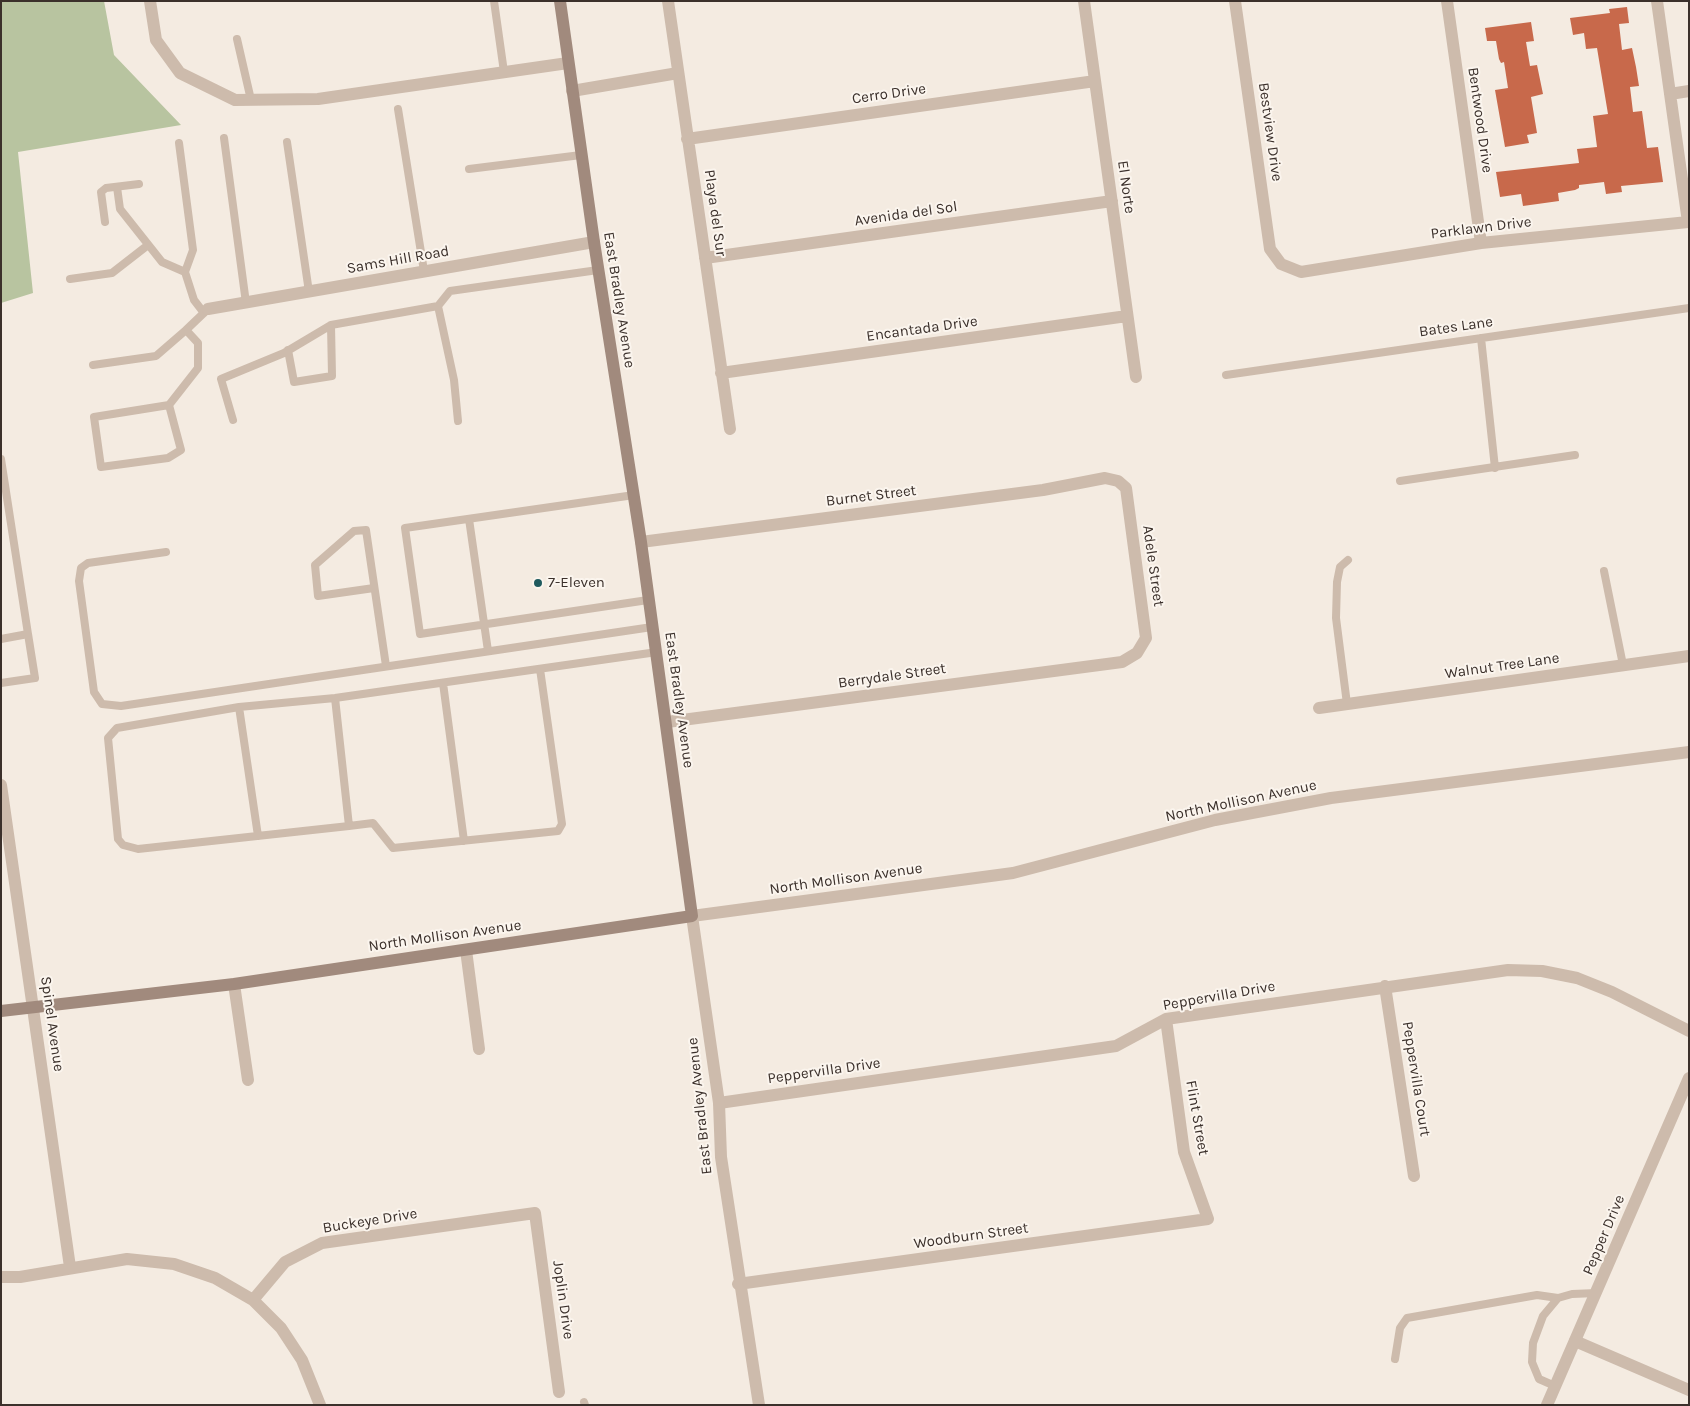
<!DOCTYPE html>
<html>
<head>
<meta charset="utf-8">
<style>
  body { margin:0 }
  #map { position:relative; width:1690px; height:1406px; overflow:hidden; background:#f4ebe1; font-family:Karla,sans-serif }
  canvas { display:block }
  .frame { position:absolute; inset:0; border:2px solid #3b302b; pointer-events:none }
</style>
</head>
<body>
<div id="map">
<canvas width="1690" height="1406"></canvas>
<div class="frame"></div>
</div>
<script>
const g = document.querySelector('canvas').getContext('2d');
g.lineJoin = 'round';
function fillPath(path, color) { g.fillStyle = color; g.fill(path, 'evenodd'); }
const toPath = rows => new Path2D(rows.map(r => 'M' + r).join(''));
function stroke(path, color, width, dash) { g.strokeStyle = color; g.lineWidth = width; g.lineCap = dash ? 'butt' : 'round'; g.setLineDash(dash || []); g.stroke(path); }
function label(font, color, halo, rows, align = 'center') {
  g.font = font + ' Karla,sans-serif'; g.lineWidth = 4; g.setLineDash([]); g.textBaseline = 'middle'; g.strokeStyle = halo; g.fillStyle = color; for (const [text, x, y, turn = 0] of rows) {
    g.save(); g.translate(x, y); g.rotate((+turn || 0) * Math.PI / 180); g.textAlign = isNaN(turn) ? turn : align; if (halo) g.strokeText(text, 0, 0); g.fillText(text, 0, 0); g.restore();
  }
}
fillPath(toPath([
  [1,1,104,1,114,55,181,125,18,152,33,293,1,303]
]), '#b8c4a0');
fillPath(toPath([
  [1627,7,1629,23,1619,24,1622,50,1632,48,1636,67,1639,86,1630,87,1633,112,1642,111,1647,148,1658,147,1663,182,1621,186,1622,192,1606,194,1604,182,1579,185,1579,188,1575,190,1558,193,1559,201,1523,206,1521,194,1500,197,1496,172,1579,163,1577,149,1597,147,1593,116,1608,114,1597,48,1586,49,1584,33,1573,35,1570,18,1610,13,1609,9],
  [1531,22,1534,41,1526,42,1530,66,1537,65,1543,94,1531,97,1537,133,1527,135,1529,143,1505,147,1495,90,1508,88,1504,62,1501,63,1499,59,1496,41,1487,41,1485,28]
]), '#c8694b');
stroke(toPath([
  [494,1,504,72],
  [237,39,251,100],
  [398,109,424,271],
  [224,138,246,303],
  [287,142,309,292],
  [179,143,193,250,185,272,194,300,204,313],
  [469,169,581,155],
  [117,187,120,209,162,262,185,272],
  [105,222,101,192,106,188,139,184],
  [70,279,112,273,148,245],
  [438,306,454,380,458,421],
  [1481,338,1495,468],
  [288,350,294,382,332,376,331,325],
  [93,365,156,356,186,330],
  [1226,375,1689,308],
  [169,405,181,450,168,458,101,467,94,417,169,405,198,368,198,343,186,330,208,309],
  [233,420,221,379,284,353,331,325,438,306,450,291,598,270],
  [1,459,28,634],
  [1400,481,1575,455],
  [634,495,405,528,420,634,648,600],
  [469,519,488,651],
  [166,552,88,563,81,568,79,581,94,692,102,704,121,706,652,627],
  [1604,571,1623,665],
  [374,588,318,596,315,565,354,531,366,530,386,666],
  [1,639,28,634,35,678,1,683],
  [443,683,464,841],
  [335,698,349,826],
  [1347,704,1336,618,1337,582,1340,567,1348,560],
  [239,707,335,698,657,652],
  [258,836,239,707,117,728,108,738,118,839,123,845,138,849,349,826,373,823,393,848,558,831,562,824,540,669],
  [1395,1359,1400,1328,1407,1318,1537,1295,1558,1298],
  [1555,1386,1539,1379,1532,1362,1533,1343,1543,1316,1558,1298,1572,1294,1597,1293],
  [584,1402,585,1405]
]), '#cdbbac', 8);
stroke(toPath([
  [150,1,156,40,180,73,235,100,318,99,568,63],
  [668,1,730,429],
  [1084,1,1136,377],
  [1235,1,1270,249,1281,264,1301,272,1481,243,1688,222,1657,1],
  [1447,1,1481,243],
  [572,91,678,73],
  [1670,94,1689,91],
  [687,139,1095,81],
  [705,258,1112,201],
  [208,309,594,242],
  [721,373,1127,316],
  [641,542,1043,490,1105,478,1118,481,1126,488,1146,638,1137,653,1122,662,667,722],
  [1319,708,1689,656],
  [1,785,70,1267],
  [466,950,479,1049],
  [234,984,248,1080],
  [1385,986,1414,1176],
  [719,1103,1116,1046,1166,1019,1508,970,1542,971,1577,978,1612,992,1689,1031],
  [1,1277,20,1277,127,1259,174,1264,215,1278,253,1300,281,1328,302,1360,320,1405],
  [738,1284,1208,1219,1184,1152,1166,1019],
  [253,1300,285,1262,322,1243,535,1213,559,1392],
  [1575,1341,1689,1390]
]), '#cdbbac', 12);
stroke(toPath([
  [759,1405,721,1157,719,1103,692,916,1013,873,1215,820,1331,798,1689,752],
  [1547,1405,1689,1078]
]), '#cdbbac', 12);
stroke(toPath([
  [1,1011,234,984,692,916,641,542,594,242,560,1]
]), '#a18a7d', 12);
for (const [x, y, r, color] of [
  [538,583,5,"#1f5a5e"]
]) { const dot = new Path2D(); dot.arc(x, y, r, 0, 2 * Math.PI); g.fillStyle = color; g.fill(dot); stroke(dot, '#fbf5ee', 2); }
label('15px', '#3b302b', '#fbf5ee', [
  ["Cerro Drive",889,94,-8],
  ["Bentwood Drive",1480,120,82],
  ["Bestview Drive",1270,132,82],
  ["El Norte",1126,187,82],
  ["Playa del Sur",715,213,82],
  ["Avenida del Sol",906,214,-8],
  ["Parklawn Drive",1481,228,-7],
  ["Sams Hill Road",398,260,-10],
  ["East Bradley Avenue",619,300,81],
  ["Bates Lane",1456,327,-8],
  ["Encantada Drive",922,329,-8],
  ["Burnet Street",871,496,-7],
  ["Adele Street",1153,566,82],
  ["Walnut Tree Lane",1502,666,-8],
  ["Berrydale Street",892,676,-8],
  ["East Bradley Avenue",679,700,82],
  ["North Mollison Avenue",1241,801,-12],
  ["North Mollison Avenue",846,879,-8],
  ["North Mollison Avenue",445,936,-8],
  ["Peppervilla Drive",1219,996,-10],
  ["Spinel Avenue",52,1024,82],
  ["Peppervilla Drive",824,1071,-8],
  ["Peppervilla Court",1416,1079,81],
  ["East Bradley Avenue",700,1106,-96],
  ["Flint Street",1197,1118,80],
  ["Buckeye Drive",370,1221,-9],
  ["Pepper Drive",1604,1235,-67],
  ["Woodburn Street",971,1236,-8],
  ["Joplin Drive",563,1300,82]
]);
label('15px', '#3b302b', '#fbf5ee', [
  ["7-Eleven",548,583]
], 'left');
</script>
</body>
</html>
